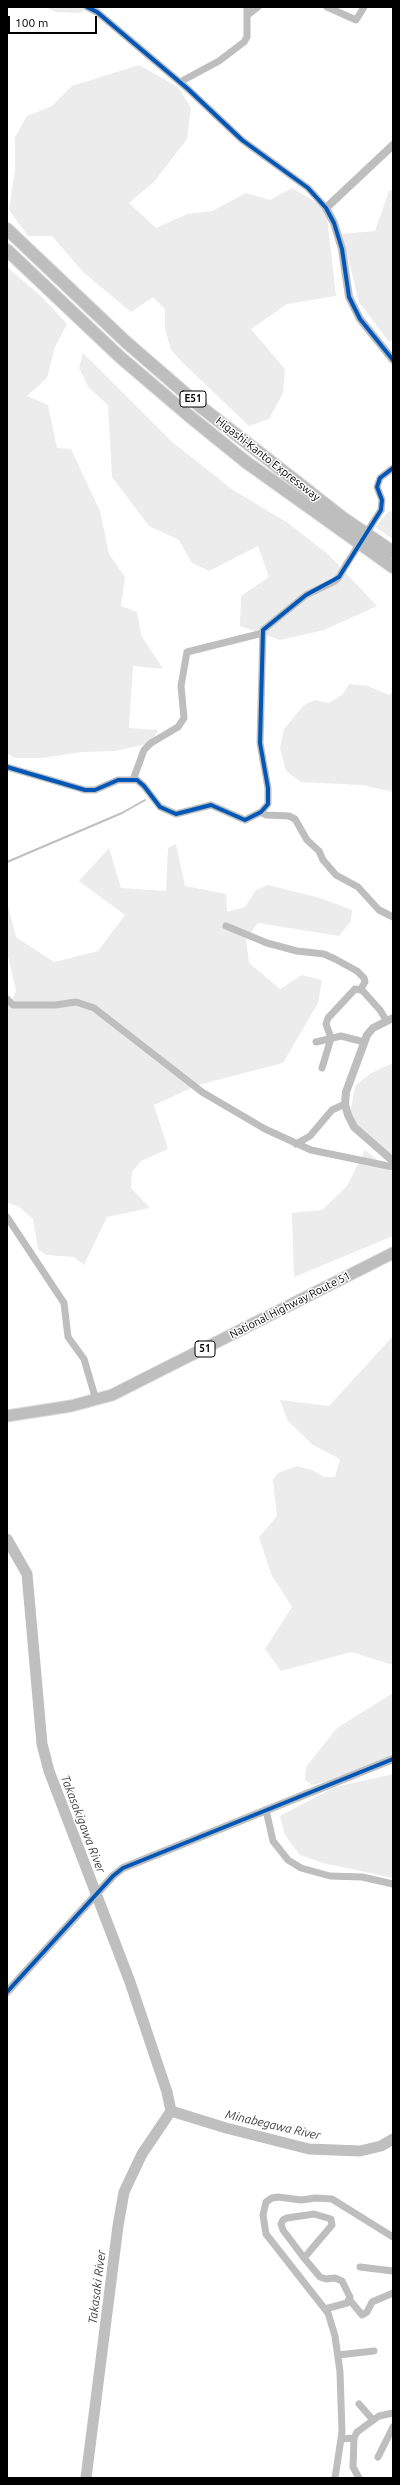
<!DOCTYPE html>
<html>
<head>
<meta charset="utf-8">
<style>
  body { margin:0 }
  #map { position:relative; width:400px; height:2485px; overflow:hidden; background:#fff; font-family:Ubuntu,sans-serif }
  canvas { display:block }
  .frame { position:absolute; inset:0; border:8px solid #000; pointer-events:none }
  .scale { position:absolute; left:8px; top:16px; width:89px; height:18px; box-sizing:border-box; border:2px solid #000; border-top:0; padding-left:5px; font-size:12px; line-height:14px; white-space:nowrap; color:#000; -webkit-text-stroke:3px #fff; paint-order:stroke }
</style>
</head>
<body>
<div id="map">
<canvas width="400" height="2485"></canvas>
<div class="frame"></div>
<div class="scale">100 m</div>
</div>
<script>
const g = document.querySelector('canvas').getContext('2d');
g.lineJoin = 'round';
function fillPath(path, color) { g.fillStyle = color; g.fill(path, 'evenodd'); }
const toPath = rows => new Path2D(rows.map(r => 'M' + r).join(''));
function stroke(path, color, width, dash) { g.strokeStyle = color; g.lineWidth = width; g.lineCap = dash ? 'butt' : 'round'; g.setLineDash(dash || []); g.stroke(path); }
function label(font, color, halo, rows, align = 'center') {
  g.font = font + ' Ubuntu,sans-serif'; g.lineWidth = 3; g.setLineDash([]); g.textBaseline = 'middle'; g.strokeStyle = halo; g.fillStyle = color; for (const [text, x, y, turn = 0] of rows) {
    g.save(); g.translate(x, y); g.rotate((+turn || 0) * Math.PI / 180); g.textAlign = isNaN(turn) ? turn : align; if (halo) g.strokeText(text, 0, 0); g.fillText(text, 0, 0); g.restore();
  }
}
fillPath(toPath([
  [45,7,89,7,80,13,56,12],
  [139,65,178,87,191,108,187,139,154,182,129,203,156,228,187,214,212,211,246,193,270,200,292,188,326,208,336,296,287,304,251,329,285,369,283,393,269,419,249,426,184,364,171,350,165,329,165,309,153,297,131,312,83,272,52,236,28,236,9,210,15,169,15,137,27,116,52,106,72,86],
  [393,190,393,339,389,342,359,302,342,234,375,231,389,191],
  [7,267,42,297,67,324,55,347,47,378,27,396,48,405,57,448,71,449,100,511,109,554,125,577,121,606,137,612,141,635,163,669,133,666,129,728,158,730,151,743,115,751,82,752,42,758,14,758,7,753],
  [83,353,171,441,233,490,288,523,329,555,377,606,324,630,280,640,240,626,241,596,269,577,258,546,209,571,192,563,179,540,149,526,112,477,108,405,89,388,79,368],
  [393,511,393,539,375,527,388,512],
  [349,684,368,686,389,695,393,692,393,792,362,785,301,782,286,771,280,748,284,729,304,705,315,700,329,703,342,695],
  [176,844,185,886,226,894,227,912,245,907,256,890,268,885,320,898,352,910,351,921,339,936,258,923,246,939,249,963,280,989,302,975,322,980,318,1003,283,1063,198,1085,154,1105,168,1149,141,1161,132,1172,131,1188,150,1208,107,1217,84,1265,74,1257,46,1255,38,1249,33,1219,18,1206,7,1203,7,1004,10,1005,16,991,7,952,7,902,16,937,54,962,98,951,125,915,79,881,109,848,121,888,166,891,168,848],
  [393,1063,393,1156,349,1120,355,1086,371,1073],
  [365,1150,393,1173,393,1236,294,1277,292,1213,322,1210,347,1186],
  [393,1336,393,1665,351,1652,281,1671,265,1649,292,1607,271,1574,259,1537,277,1516,273,1480,278,1473,297,1466,312,1470,324,1477,335,1477,340,1459,313,1445,288,1421,280,1400,329,1406],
  [393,1693,393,1764,312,1785,305,1780,306,1767,337,1728],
  [393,1774,393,1878,323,1863,300,1855,285,1835,280,1816,335,1787]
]), '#ececec');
stroke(toPath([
  [7,862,122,813,145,800]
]), '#bfbfbf', 2);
stroke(toPath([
  [7,1539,27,1574,42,1744,49,1771,130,1982,167,2092,171,2111,142,2154,124,2192,118,2226,86,2478],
  [171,2111,226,2128,309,2149,360,2151,381,2146,393,2139]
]), '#bfbfbf', 11);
const trunk = toPath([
  [7,1416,71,1406,112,1395,393,1253]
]);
const motorway = toPath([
  [7,229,126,342,201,407,343,518,393,552],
  [7,250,120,357,188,415,246,462,393,567]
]);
stroke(trunk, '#dbdbdb', 13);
stroke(motorway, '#dbdbdb', 14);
stroke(toPath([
  [87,7,97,12,188,89,242,140,308,188,326,208],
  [327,7,356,20,364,7],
  [249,14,258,7],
  [180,82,219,61,244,42,247,37,247,7],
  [381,510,382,500,377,487,380,478,393,468],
  [7,767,85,790,95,790,118,780,137,780,144,786,160,807,176,814,211,805,245,820,261,812,268,804,268,788,260,743,263,630,306,595,335,581,339,577,346,565],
  [133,780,144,750,151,743,178,727,184,718,181,686,187,652,263,633],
  [261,812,266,815,289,816,295,819,307,840,319,851,323,860,336,875,358,887,379,910,393,917],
  [226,926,267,943,297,951,324,954,335,959,357,971,364,978,365,982,360,990],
  [7,999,13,1005,55,1005,76,1002,94,1008,202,1092,265,1129,311,1150,393,1167],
  [316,1042,341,1036,364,1042],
  [322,1068,331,1038,326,1024,328,1018,355,989,362,990,380,1010,386,1020],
  [296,1144,310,1136,332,1110,345,1104],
  [7,1217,64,1303,68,1337,84,1359,96,1400],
  [266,1810,273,1841,288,1860,301,1868,330,1876,362,1877,393,1884],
  [304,2258,332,2225,331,2219,314,2214,287,2218,283,2220,281,2224,283,2230,304,2258,320,2277,326,2279,335,2278,342,2281,350,2297,347,2303,325,2309],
  [360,2267,393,2271],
  [349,2299,362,2315,367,2312,372,2302,393,2293],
  [338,2355,374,2351],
  [359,2404,373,2420],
  [354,2438,353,2467,359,2478],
  [342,2439,354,2438,357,2432,379,2416,393,2413],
  [378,2457,393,2427],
  [335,2478,342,2432,340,2372,335,2336,328,2313,266,2234,263,2215,266,2202,272,2198,278,2197,301,2200,316,2198,332,2199,393,2237]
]), '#bebebe', 7);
stroke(toPath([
  [393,145,326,208,334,223,342,249,349,297,360,319,393,360],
  [393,1018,373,1028,367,1035,346,1092,345,1104,348,1115,354,1127,393,1161],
  [7,1992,113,1876,123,1868,393,1759]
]), '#bebebe', 8);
stroke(trunk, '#bebebe', 11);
stroke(motorway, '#bebebe', 12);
stroke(toPath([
  [346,565,381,510]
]), '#bebebe', 7);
stroke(toPath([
  [87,7,97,12,188,89,242,140,308,188,326,208,334,223,342,249,349,297,360,319,393,360],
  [7,767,85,790,95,790,118,780,137,780,144,786,160,807,176,814,211,805,245,820,261,812,268,804,268,788,260,743,263,630,306,595,339,577,381,510,382,500,377,487,380,478,393,468],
  [7,1992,113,1876,123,1868,393,1759]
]), '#0057b8', 4);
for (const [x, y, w] of [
  [193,399,26],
  [205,1349,20]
]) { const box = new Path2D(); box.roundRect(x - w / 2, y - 8, w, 16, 3); g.fillStyle = '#fff'; g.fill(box); stroke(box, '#000', 1); }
label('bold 10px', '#000', null, [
  ["E51",193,399],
  ["51",205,1349]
]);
label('11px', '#000', '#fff', [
  ["Higashi-Kanto Expressway",268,459,38],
  ["National Highway Route 51",290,1305,-27]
]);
label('italic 12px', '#444', '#fff', [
  ["Takasakigawa River",83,1824,69],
  ["Minabegawa River",273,2125,13],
  ["Takasaki River",97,2287,-83]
]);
</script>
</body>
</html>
